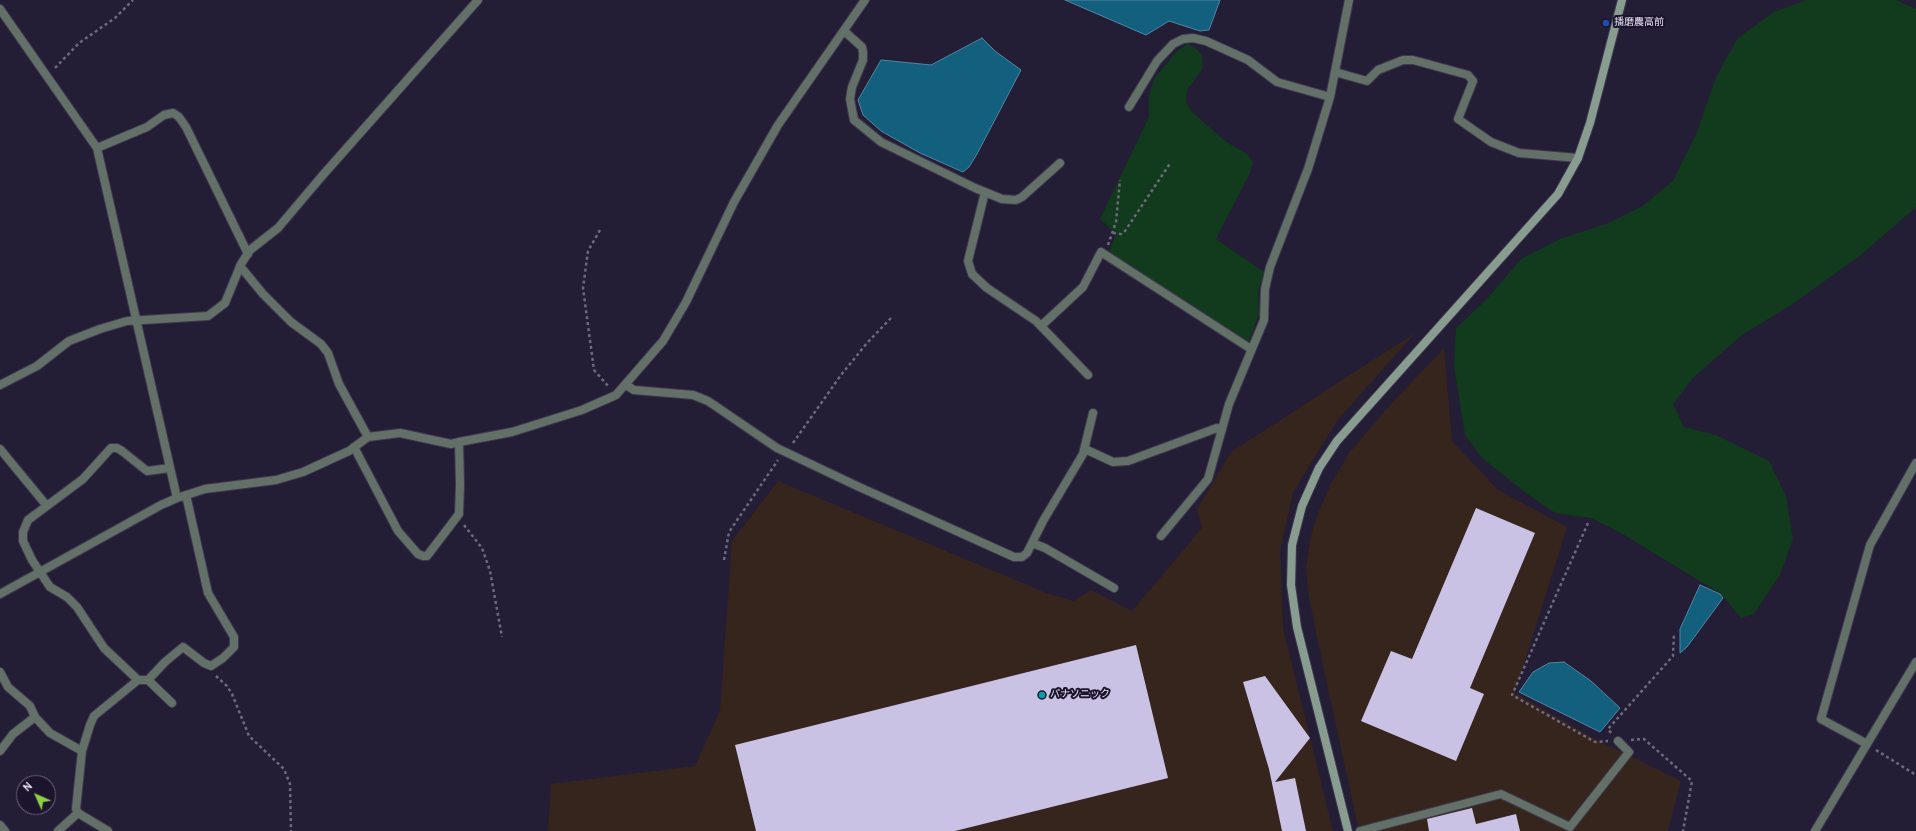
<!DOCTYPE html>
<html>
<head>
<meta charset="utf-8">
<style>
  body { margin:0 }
  #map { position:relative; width:1916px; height:831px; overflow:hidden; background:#241d36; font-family:Overpass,sans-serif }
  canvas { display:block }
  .north { position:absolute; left:16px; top:775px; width:40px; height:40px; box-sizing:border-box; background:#1b142c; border:1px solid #6c667c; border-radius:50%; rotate:315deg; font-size:11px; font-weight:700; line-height:16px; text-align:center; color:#e6e2f3 }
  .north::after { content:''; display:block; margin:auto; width:14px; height:18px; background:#8ece43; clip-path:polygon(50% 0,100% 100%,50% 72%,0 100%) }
</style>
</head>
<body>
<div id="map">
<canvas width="1916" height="831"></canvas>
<div class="north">N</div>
</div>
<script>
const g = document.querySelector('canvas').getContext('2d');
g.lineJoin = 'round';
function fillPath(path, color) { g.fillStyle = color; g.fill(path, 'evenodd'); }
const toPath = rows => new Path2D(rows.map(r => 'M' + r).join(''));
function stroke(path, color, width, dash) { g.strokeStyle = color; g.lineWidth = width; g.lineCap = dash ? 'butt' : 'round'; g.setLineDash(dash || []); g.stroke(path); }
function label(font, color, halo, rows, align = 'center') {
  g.font = font + ' Overpass,"Noto Sans JP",sans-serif'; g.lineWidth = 4; g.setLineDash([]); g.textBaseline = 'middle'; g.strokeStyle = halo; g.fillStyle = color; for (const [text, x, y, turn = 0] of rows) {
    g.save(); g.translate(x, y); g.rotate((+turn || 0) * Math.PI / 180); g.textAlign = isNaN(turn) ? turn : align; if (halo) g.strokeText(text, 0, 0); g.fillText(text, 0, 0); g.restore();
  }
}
fillPath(toPath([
  [1415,333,1337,421,1293,492,1280,551,1283,628,1333,831,548,831,551,784,695,766,720,711,732,541,778,481,1049,594,1074,601,1091,590,1132,611,1202,528,1197,509,1231,452],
  [1444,348,1452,441,1498,490,1567,527,1515,693,1595,739,1681,781,1668,831,1359,831,1319,647,1309,597,1306,568,1311,536,1318,513,1331,484,1349,453,1390,405]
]), '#36251d');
fillPath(toPath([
  [1806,0,1896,0,1916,9,1916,207,1861,255,1791,305,1742,335,1694,377,1673,404,1684,427,1716,435,1769,461,1786,496,1793,539,1780,575,1754,614,1741,618,1721,594,1621,533,1591,518,1555,513,1526,493,1482,458,1465,435,1454,366,1456,328,1486,300,1521,259,1560,239,1606,224,1641,207,1673,181,1697,132,1716,77,1738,38,1774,12],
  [1188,44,1197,49,1202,56,1203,68,1187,90,1186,102,1192,112,1225,141,1247,154,1253,162,1250,173,1216,239,1264,272,1258,292,1259,314,1248,343,1109,252,1116,234,1100,219,1149,117,1149,96,1154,79,1177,51]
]), '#123a1c');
const water = toPath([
  [1065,0,1220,0,1209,30,1200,31,1169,21,1146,35,1065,0],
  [982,38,995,51,1021,70,977,154,969,167,963,172,920,153,881,131,863,115,858,100,881,60,931,65,982,38],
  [1700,585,1720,594,1723,598,1687,647,1680,653,1680,629,1700,585],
  [1564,662,1591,681,1620,708,1600,732,1519,692,1533,672,1549,663,1564,662]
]);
fillPath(water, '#125f7e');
stroke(water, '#5286a1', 1);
fillPath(toPath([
  [1476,508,1535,533,1470,688,1484,694,1456,761,1361,721,1391,651,1412,659],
  [1136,645,1168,778,955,831,756,831,735,745],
  [1265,676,1310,738,1275,782,1295,778,1306,831,1282,831,1269,769,1243,682],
  [1472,808,1476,824,1516,814,1520,831,1429,831,1427,819]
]), '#cac2e4');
const lane = toPath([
  [1360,831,1501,794,1570,827,1629,752,1618,741]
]);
const street = toPath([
  [0,9,97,148,177,498],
  [844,31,862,47,863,52,863,60,852,87,850,99,854,120,881,142,975,188,1002,199,1016,200,1022,197,1060,163],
  [1335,72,1367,81,1378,70,1403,60,1413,60,1468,75,1473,81,1458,119,1491,142,1519,153,1578,158],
  [1129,107,1157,61,1173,44,1183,39,1193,38,1206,41,1248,60,1277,82,1330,97],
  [97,148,147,127,164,115,173,113,179,117,186,127,248,254],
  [985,192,968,261,972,274,987,288,1036,321,1088,375],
  [240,266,263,294,291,322,321,344,328,353,339,384,368,437],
  [1041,326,1083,287,1101,252,1251,349],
  [0,385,37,366,69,341,100,329,127,321,208,316,225,303,241,264,250,250,278,228,322,176,478,0],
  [626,385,634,390,693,395,708,401,777,448,857,486,1014,557,1022,557,1027,553,1043,521,1083,454,1093,413],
  [354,447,398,531,418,554,423,556,427,556,459,514,460,485,459,442],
  [0,449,47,506],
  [1085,449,1113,462,1128,461,1217,428,1222,430],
  [1161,536,1208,479,1229,404,1264,320,1265,289,1270,267,1308,169,1330,97,1349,0],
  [1032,543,1045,548,1114,588],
  [0,594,161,505,177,498,205,489,276,480,303,472,349,451,368,437,400,433,451,444,459,442,512,432,582,410,616,395,663,341,686,302,734,202,778,125,865,0],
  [0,672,8,687,30,706,35,717,50,733,82,751],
  [138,680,104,648,77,607,67,597,50,587,32,560,23,541,23,532,28,520,83,479,111,448,117,448,122,451,147,471,170,468],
  [148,680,172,703],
  [1867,744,1821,719,1870,545,1916,463],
  [0,751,13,734,35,717],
  [0,825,5,831],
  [58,831,78,813],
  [108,831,78,813,76,809,82,751,90,725,94,716,138,680,148,680,165,662,183,647,204,663,211,666,223,658,234,647,234,637,208,593,186,495],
  [1815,831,1916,662]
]);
const secondary = toPath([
  [1348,831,1297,627,1291,585,1292,545,1302,506,1319,468,1337,441,1558,194,1578,158,1590,123,1622,0]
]);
stroke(lane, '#3f3950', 10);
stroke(street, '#3f3950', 10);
stroke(secondary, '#3f3950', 10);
stroke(toPath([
  [55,68,79,43,115,18,133,0],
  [600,230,588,251,583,288,594,370,609,387],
  [1113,233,1121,234,1125,231,1171,162],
  [1108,245,1116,222,1120,180],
  [793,443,841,375,867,343,891,318],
  [1588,523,1512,695,1595,742,1608,741],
  [464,525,482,548,490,571,502,637],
  [724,560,729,532,778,460],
  [216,676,227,686,232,694,249,736,284,769,290,784,291,831],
  [1611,733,1608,729,1673,656,1674,633],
  [1631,740,1644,739,1692,781,1683,831],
  [1876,750,1916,775]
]), '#6f697f', 2.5, [3, 3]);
stroke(lane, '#637067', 8);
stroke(street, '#637067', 8);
stroke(secondary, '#889d8f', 8);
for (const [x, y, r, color] of [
  [1606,23,4,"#1a4fb4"],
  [1042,695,4,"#0f9aa8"]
]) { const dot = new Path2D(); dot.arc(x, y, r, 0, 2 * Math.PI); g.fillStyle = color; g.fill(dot); stroke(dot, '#1b142c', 1.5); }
label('10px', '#e6e2f3', '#1b142c', [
  ["播磨農高前",1614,23],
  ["パナソニック",1050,695]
], 'left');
</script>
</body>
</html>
